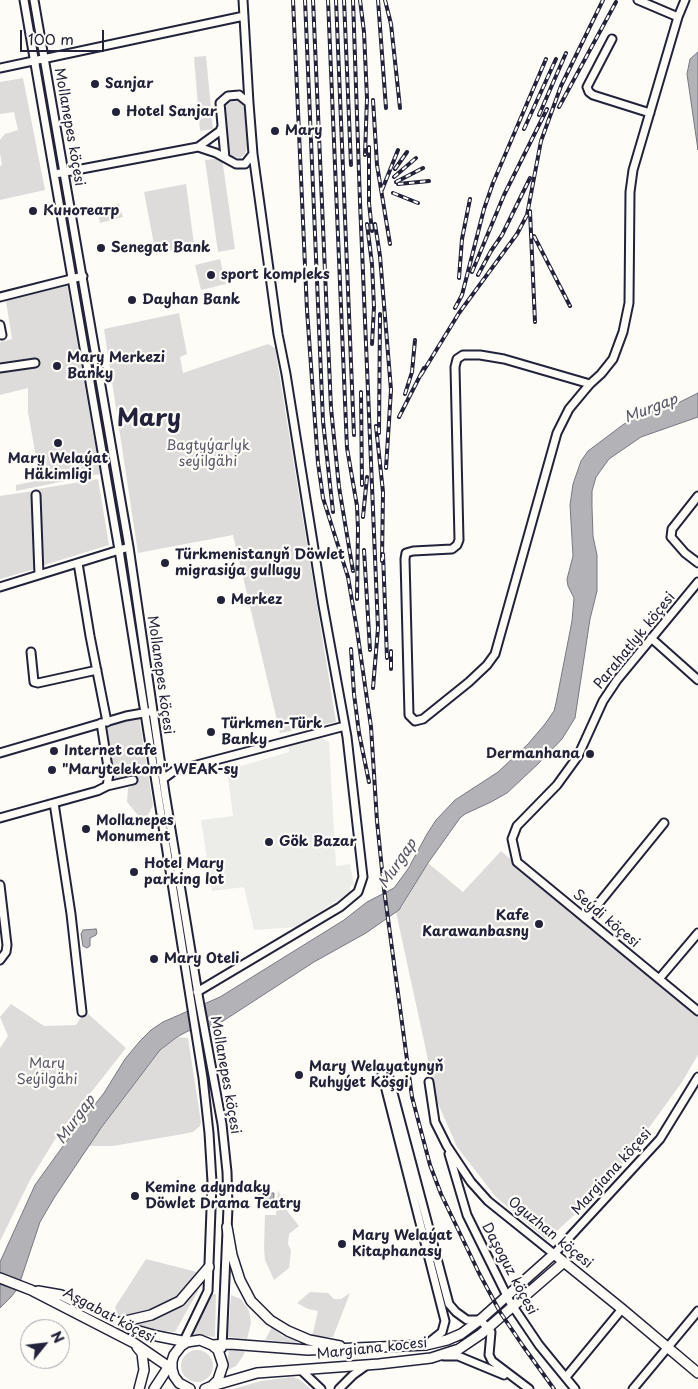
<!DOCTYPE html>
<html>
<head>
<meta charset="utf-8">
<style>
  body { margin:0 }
  #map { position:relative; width:698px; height:1389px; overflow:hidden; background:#fdfcf7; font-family:"Playpen Sans",sans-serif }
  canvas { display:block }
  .north { position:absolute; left:20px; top:1319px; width:50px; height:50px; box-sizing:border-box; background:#fdfcf7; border:1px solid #a5a5ac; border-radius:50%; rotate:61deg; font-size:14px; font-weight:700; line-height:20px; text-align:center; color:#22223b }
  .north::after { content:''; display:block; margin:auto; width:18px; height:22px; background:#22223b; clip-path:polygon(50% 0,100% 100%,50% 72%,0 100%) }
  .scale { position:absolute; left:20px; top:30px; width:84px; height:22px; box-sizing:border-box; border:2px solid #22223b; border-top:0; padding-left:6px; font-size:15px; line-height:18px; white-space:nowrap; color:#22223b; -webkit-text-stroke:4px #fdfcf7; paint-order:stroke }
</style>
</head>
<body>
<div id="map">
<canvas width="698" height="1389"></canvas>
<div class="north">N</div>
<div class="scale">100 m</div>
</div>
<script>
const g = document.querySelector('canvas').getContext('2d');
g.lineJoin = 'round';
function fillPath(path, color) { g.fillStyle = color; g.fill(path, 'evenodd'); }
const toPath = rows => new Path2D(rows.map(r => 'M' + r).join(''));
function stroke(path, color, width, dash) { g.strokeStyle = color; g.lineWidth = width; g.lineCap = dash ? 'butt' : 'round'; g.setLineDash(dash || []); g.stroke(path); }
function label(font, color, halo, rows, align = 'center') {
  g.font = font + ' "Playpen Sans",sans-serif'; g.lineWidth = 4.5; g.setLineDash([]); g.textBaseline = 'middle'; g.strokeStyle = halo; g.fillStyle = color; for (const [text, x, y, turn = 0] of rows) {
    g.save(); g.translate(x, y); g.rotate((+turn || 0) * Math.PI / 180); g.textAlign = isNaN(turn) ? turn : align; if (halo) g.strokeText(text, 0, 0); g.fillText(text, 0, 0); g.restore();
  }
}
fillPath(toPath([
  [320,737,329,742,336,866,350,864,354,885,350,886,350,892,297,927,254,930,244,887,212,891,201,820,233,816,227,770,289,752,288,745]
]), '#ecece9');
fillPath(toPath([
  [206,56,213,129,200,131,194,57],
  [23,78,45,190,0,200,0,166,2,165,0,153,0,140,5,134,18,130,14,112,0,114,0,82],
  [237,98,242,102,245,110,248,145,245,154,240,158,231,156,228,147,225,107,229,99],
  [222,158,235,249,218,252,205,160],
  [186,184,194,244,156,255,144,192],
  [119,204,123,217,100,223,97,210],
  [220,259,226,284,201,290,195,265],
  [67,284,100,474,16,491,16,485,40,480,28,412,28,388,0,395,0,342,12,339,6,301],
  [179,313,187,354,180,357,183,373,268,344,275,348,336,722,280,733,233,535,138,553,104,329],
  [98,479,109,545,41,566,38,489],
  [33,491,35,569,0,579,0,496],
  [139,717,153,805,146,819,141,819,127,802,128,788,135,784,135,779,132,776,116,779,113,776,106,729,107,725],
  [501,851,698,1017,698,1055,682,1082,610,1182,547,1240,496,1197,457,1147,437,1101,396,912,402,907,428,863,463,892],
  [11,1004,44,1026,76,1025,85,1011,126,1048,59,1133,30,1180,0,1241,0,1048,8,1036,0,1017],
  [177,1037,188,1038,201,1122,200,1126,193,1132,183,1134,113,1146,88,1146,160,1050],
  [278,1190,285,1208,299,1226,289,1234,288,1244,291,1250,289,1268,274,1280,265,1260,264,1248,265,1215,276,1215],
  [146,1259,197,1272,193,1284,166,1307,144,1315,119,1318,115,1307],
  [198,1285,198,1291,175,1332,153,1330,134,1323,154,1319,177,1307],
  [310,1292,328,1293,334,1299,341,1299,350,1293,333,1337,312,1337,318,1311,308,1309,297,1303],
  [211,1294,216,1294,215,1337,190,1334],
  [231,1295,241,1299,249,1311,251,1323,247,1339,228,1337],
  [272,1327,281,1335,296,1341,297,1343,265,1340],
  [229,1349,245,1351,243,1356,236,1366,226,1371],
  '181 1366a16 16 0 1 1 32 0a16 16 0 1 1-32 0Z',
  [292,1377,299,1379,311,1389,233,1389,261,1381]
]), '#dddcdb');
const water = toPath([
  [698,52,698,150,687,74,690,59,698,52],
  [698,393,698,417,641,437,609,459,596,477,592,491,592,507,593,536,597,555,597,591,590,619,575,718,562,739,538,764,507,793,491,802,465,814,460,818,428,863,399,910,366,933,314,962,220,1023,215,1026,188,1031,177,1037,160,1050,101,1128,54,1198,40,1222,18,1288,11,1297,0,1308,0,1262,35,1185,76,1128,104,1093,125,1059,140,1041,151,1030,163,1022,220,997,344,920,367,902,394,888,408,869,427,834,436,820,455,800,498,772,528,744,545,724,554,711,556,703,572,621,574,598,568,586,567,579,573,556,570,505,573,484,581,461,588,451,624,424,639,416,678,403,698,393],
  [96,929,97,932,96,935,90,938,90,946,87,948,83,946,81,934,83,930,96,929],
  [259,1193,274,1193,273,1209,259,1208,259,1193]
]);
fillPath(water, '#b2b2b7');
stroke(water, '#787885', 1);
const minor = toPath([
  [24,0,119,550,203,1078,209,1133,212,1182,208,1291,182,1345],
  [34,0,129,547,165,793,199,1000,222,1124,227,1172,228,1207,222,1348],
  [243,0,249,103],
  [638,0,678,17],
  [612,39,587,87,589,92,593,95,650,113],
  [0,68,244,16],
  [239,95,249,103,253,154,245,164,236,164,225,158,220,103,228,96,239,95],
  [222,126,220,131,198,147,216,153,225,158],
  [55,174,198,147],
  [0,297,83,276],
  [0,325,2,335],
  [0,368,35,363],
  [590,384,504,359,480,355,463,355,457,359,455,367,459,540,457,545,452,549,413,551,406,553,405,559,409,715,415,721,423,719,469,682,487,665,495,654,557,433,569,409,584,391,590,384,601,374,613,359,623,332,629,303,630,192,633,170,678,17,685,0],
  [36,495,39,575],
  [698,496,672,529,671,537,685,553,698,563],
  [78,563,90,636,107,722],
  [698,582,617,680,603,701,578,756,557,785,517,826,512,839,517,862,698,1011],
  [0,587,129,547],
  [651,638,698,680],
  [31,652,34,682,38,683,97,670],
  [0,753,126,716,149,712],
  [163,779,174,771,345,726],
  [107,786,133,780],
  [54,803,71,914,82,1012],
  [0,818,97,791,107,786,109,774,101,723],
  [0,885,7,945,6,952,0,960],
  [586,919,664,823],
  [659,979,698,933],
  [197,992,340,907,358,892,363,877,347,737,323,605,286,374,278,334,253,154],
  [429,1082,435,1122,447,1146,471,1182,488,1201,554,1254,660,1139,698,1077],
  [449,1154,467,1215,510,1302,539,1345,575,1389],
  [427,1344,442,1332,445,1321,383,1078,382,1072,386,1071,388,1074,449,1304,456,1312,467,1320,480,1320,488,1328,491,1332,489,1355,492,1361,529,1389],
  [444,1356,458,1356,504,1375],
  [301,1370,321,1389],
  [566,1377,622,1309],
  [339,1389,353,1375,367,1365],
  [633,1389,698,1311]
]);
const major = toPath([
  [227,1227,232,1255,240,1280,251,1301,270,1320,288,1331,309,1340,340,1346],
  [0,1278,31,1290,134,1343,172,1369],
  [38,1291,61,1295,128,1328,157,1336,187,1342],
  [117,1323,151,1315,180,1301,209,1267],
  [212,1345,230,1344,308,1350,333,1349,426,1345,447,1340,461,1334,480,1320,554,1254,622,1309,698,1373],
  [137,1347,142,1353,144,1370,139,1389],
  [212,1386,257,1373,379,1364,431,1358,459,1349,481,1334,564,1262],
  [154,1389,171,1363],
  [190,1389,179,1383,174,1376,172,1369,172,1361,174,1355,181,1346,187,1342,200,1340,212,1345,218,1350,223,1365,218,1380,212,1386,205,1389]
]);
stroke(minor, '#22223b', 11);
stroke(major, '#22223b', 12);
stroke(minor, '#fdfcf7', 7);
stroke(major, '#fdfcf7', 9);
const rail = toPath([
  [293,0,307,310,318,463,323,498,348,577,357,630,371,727,377,821,384,889,412,1097,430,1165,441,1194,479,1273,500,1312,523,1346,554,1389],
  [305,0,323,421,333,512],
  [313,0,331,408,339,487,353,571],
  [328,0,347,448,357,506,358,529,357,599],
  [336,0,354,435],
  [344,0,351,165],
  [353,0,360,202,378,628,373,688],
  [360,0,364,32,367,98,365,155],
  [378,0,386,108],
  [385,0,391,24,400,108],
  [373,100,377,165,390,244],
  [559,107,616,2],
  [539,115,566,53],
  [524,129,556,59],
  [369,147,369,203,372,231],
  [395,169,407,152],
  [394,177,416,158],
  [396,182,423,168],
  [398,184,429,181],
  [382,190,398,150],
  [393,193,418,203],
  [530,211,535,322],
  [367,224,372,264,374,307,372,344],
  [375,224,380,256,391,390,386,468],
  [534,236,570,306],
  [472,272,504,195,547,109],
  [478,275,491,251,502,235,530,178],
  [459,278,462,239,470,199],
  [455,308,462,295,484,209,493,183,546,59],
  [421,375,459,313,517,234,527,215,541,141,561,86,603,0],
  [361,392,362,485],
  [405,394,412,372,415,340],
  [399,417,424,368],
  [376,426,383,492,382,561],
  [379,433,380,314],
  [363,517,367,477],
  [364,550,370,650],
  [383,554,387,658],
  [351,649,354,694,359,733,369,782],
  [391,651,391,669]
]);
stroke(rail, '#22223b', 4);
stroke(rail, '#fdfcf7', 2, [5.5]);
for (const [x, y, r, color] of [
  [95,84,5,"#22223b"],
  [116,112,5,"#22223b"],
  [275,131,5,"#22223b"],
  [33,211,5,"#22223b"],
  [101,248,5,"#22223b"],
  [211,275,5,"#22223b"],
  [132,300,5,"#22223b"],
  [57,366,5,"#22223b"],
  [58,443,5,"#22223b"],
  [165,563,5,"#22223b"],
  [221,600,5,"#22223b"],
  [211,732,5,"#22223b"],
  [54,751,5,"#22223b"],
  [590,754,5,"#22223b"],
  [52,770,5,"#22223b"],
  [86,829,5,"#22223b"],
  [269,842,5,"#22223b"],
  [134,872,5,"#22223b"],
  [539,924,5,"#22223b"],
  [154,959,5,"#22223b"],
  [299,1075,5,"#22223b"],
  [135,1196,5,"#22223b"],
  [342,1244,5,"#22223b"]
]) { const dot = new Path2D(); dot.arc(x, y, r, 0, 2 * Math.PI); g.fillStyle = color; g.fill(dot); stroke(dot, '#fdfcf7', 2); }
label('bold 14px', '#22223b', '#fdfcf7', [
  ["Sanjar",105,84],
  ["Hotel Sanjar",126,112],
  ["Mary",285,131],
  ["Кинотеатр",43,211],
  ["Senegat Bank",111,248],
  ["sport kompleks",221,275],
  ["Dayhan Bank",142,300],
  ["Mary Merkezi",67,358],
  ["Banky",67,374],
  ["Mary Welaýat",58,459,"center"],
  ["Häkimligi",58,475,"center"],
  ["Türkmenistanyň Döwlet",175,555],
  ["migrasiýa gullugy",175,571],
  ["Merkez",231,600],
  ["Türkmen-Türk",221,724],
  ["Banky",221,740],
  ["Internet cafe",64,751],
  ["Dermanhana",580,754,"right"],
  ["\"Marytelekom\" WEAK-sy",62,770],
  ["Mollanepes",96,821],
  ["Monument",96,837],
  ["Gök Bazar",279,842],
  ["Hotel Mary",144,864],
  ["parking lot",144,880],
  ["Kafe",529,916,"right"],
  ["Karawanbasny",529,932,"right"],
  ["Mary Oteli",164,959],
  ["Mary Welayatynyň",309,1067],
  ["Ruhyýet Köşgi",309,1083],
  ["Kemine adyndaky",145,1188],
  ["Döwlet Drama Teatry",145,1204],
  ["Mary Welaýat",352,1236],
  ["Kitaphanasy",352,1252]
], 'left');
label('14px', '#22223b', '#fdfcf7', [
  ["Mollanepes köçesi",69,127,80],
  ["Parahatlyk köçesi",635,641,-51],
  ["Mollanepes köçesi",160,675,82],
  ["Seýdi köçesi",606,919,40],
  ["Mollanepes köçesi",225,1075,80],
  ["Margiana köçesi",612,1172,-48],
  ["Oguzhan köçesi",550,1233,39],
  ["Daşoguz köçesi",509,1269,62],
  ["Aşgabat köçesi",109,1316,28],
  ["Margiana kocesi",372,1349,-6]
]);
label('14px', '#5a5a6b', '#fdfcf7', [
  ["Bagtyýarlyk",208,446],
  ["seýilgähi",208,462],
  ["Mary",47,1064],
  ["Seýilgähi",47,1080]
]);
label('italic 15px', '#545466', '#fdfcf7', [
  ["Murgap",651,409,-21],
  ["Murgap",398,864,-56],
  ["Murgap",76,1120,-54]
]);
label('bold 24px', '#22223b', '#fdfcf7', [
  ["Mary",149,419]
]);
</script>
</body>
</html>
